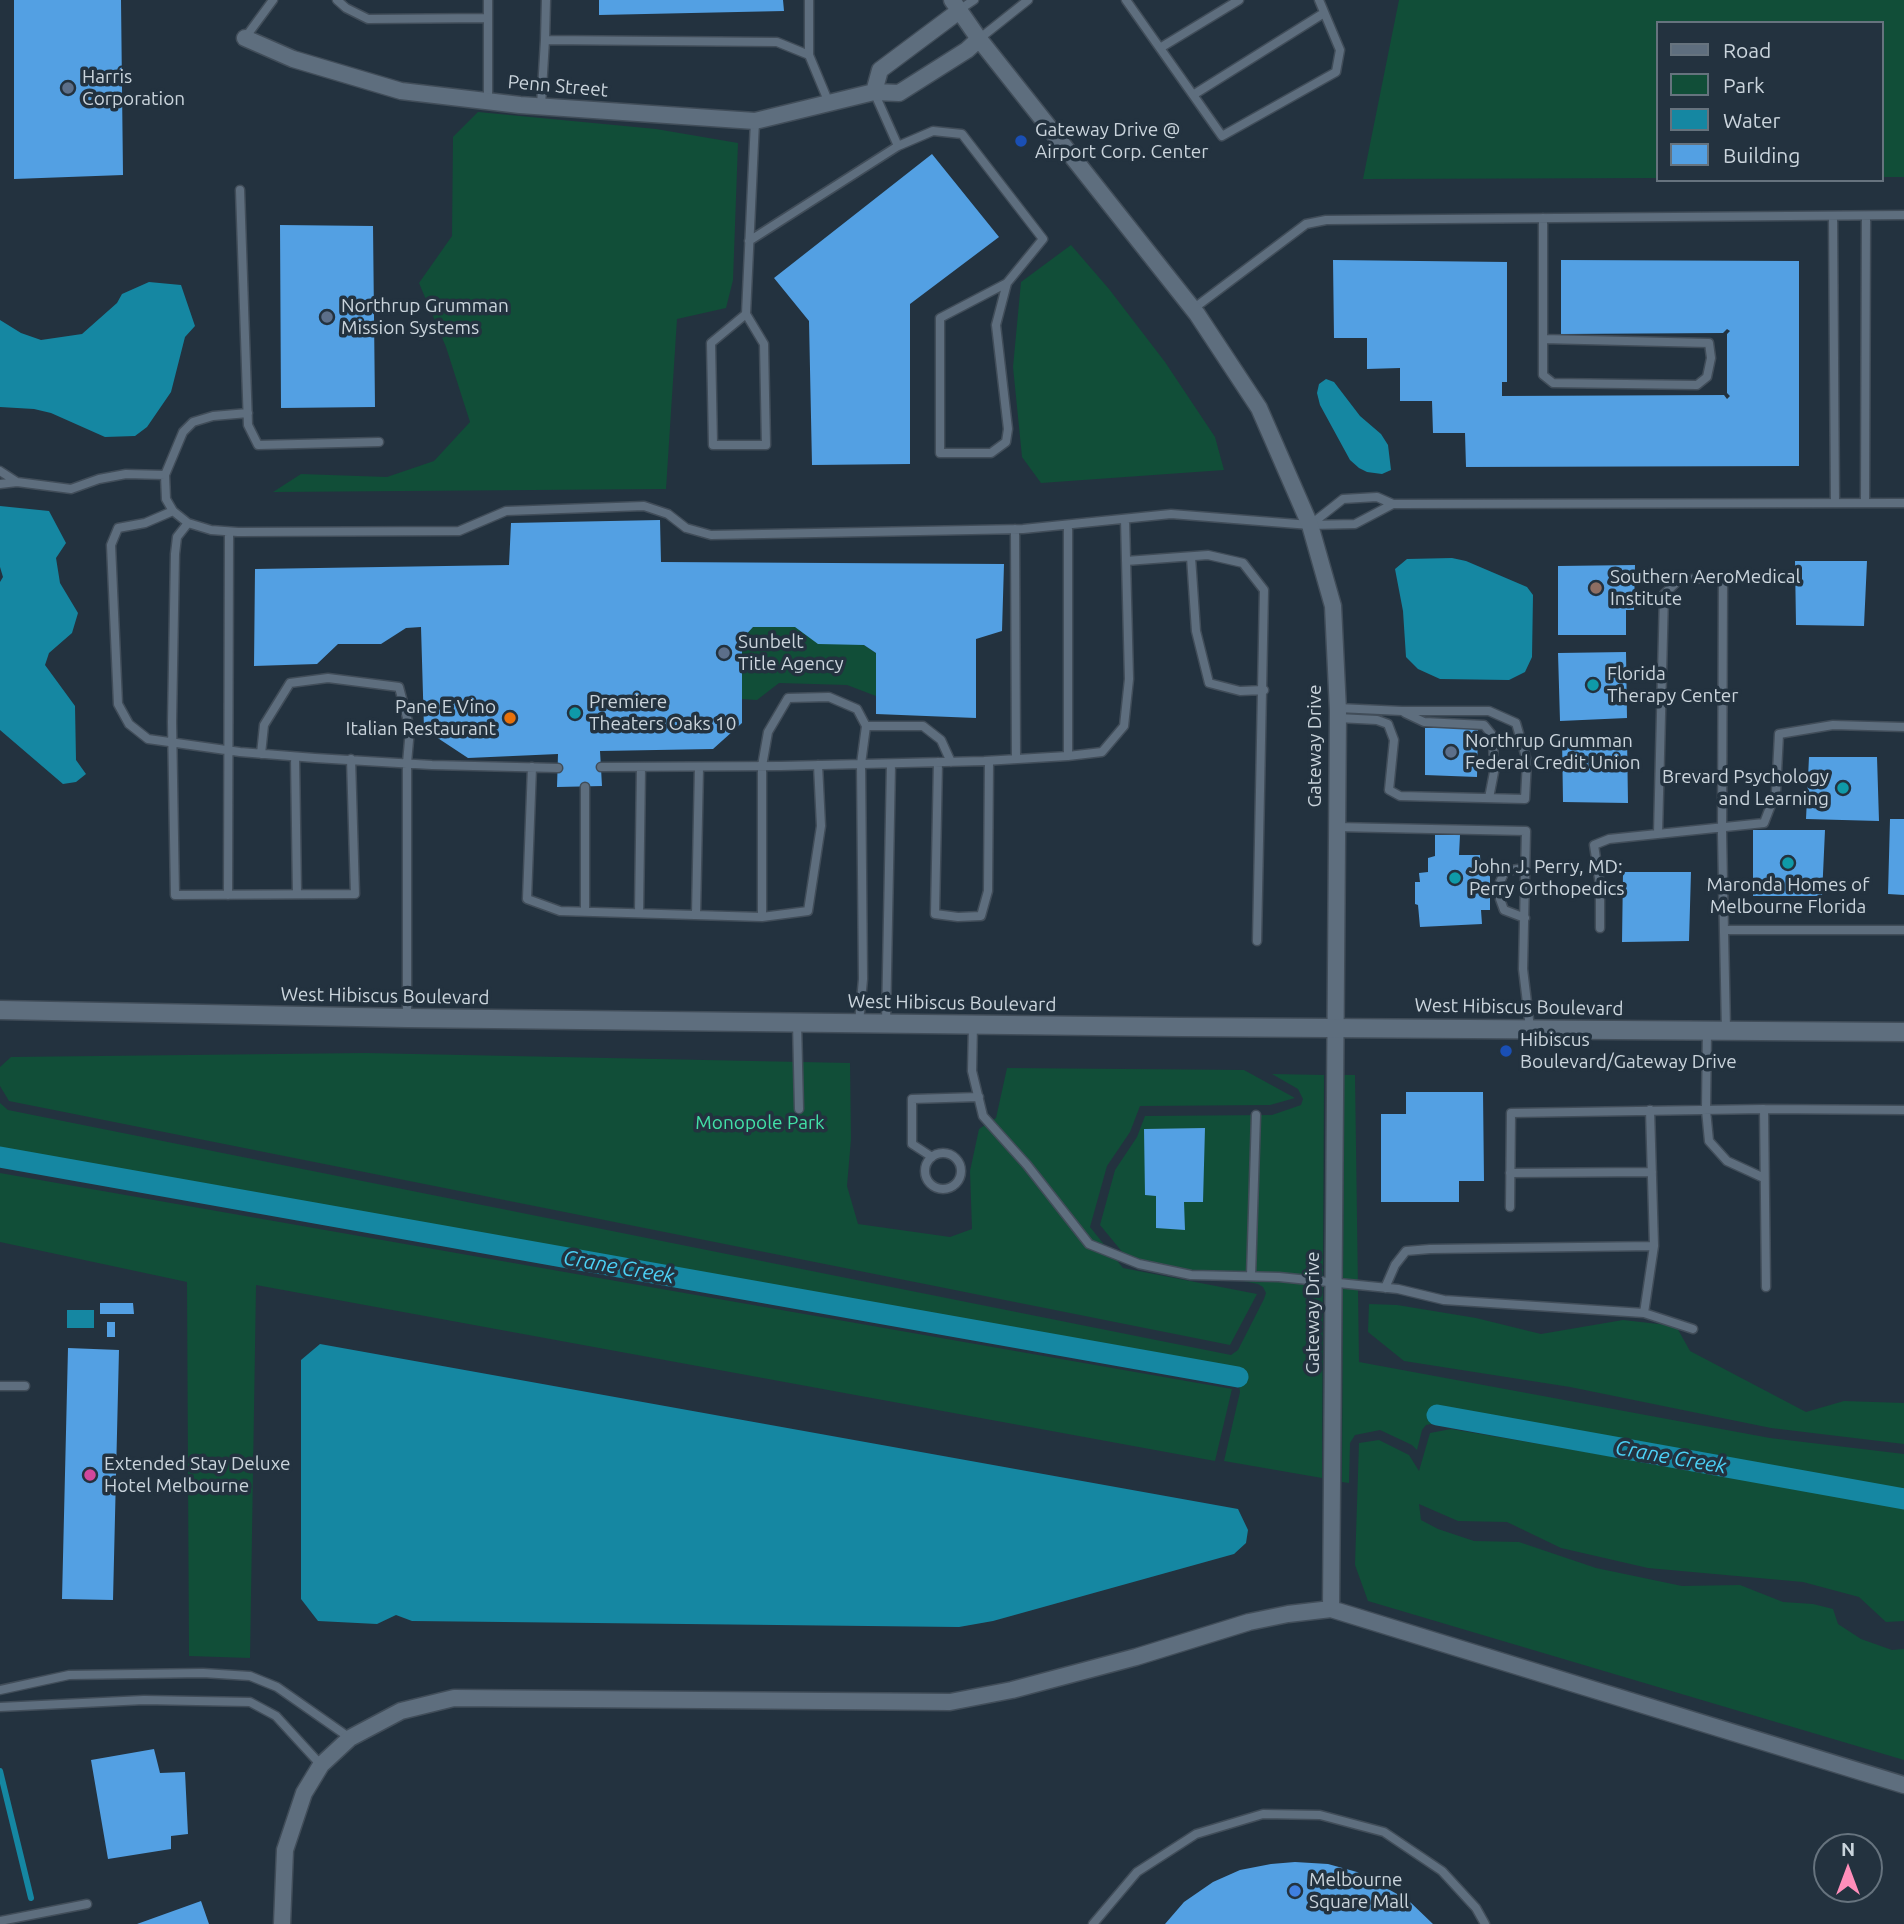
<!DOCTYPE html>
<html>
<head>
<meta charset="utf-8">
<style>
  body { margin:0 }
  #map { position:relative; width:1904px; height:1924px; overflow:hidden; background:#23323f; font-family:Ubuntu,sans-serif }
  canvas { display:block }
  .legend { position:absolute; left:1656px; top:21px; width:228px; height:161px; box-sizing:border-box; background:#23323f; border:2px solid #66737e; margin:0; padding:9px 12px; list-style:none; font-size:21px; color:#cad4dc }
  .legend li { display:flex; align-items:center; gap:14px; height:35px }
  .legend b { width:35px; border:2px solid #66737e }
  .north { position:absolute; left:1813px; top:1833px; width:70px; height:70px; box-sizing:border-box; background:#23323f; border:2px solid #66737e; border-radius:50%; rotate:0deg; font-size:19px; font-weight:700; line-height:28px; text-align:center; color:#cad4dc }
  .north::after { content:''; display:block; margin:auto; width:24px; height:32px; background:#ff8eba; clip-path:polygon(50% 0,100% 100%,50% 72%,0 100%) }
</style>
</head>
<body>
<div id="map">
<canvas width="1904" height="1924"></canvas>
<ul class="legend">
<li><b style="height:9px;background:#5e6e7e"></b>Road</li>
<li><b style="height:19px;background:#114e38"></b>Park</li>
<li><b style="height:19px;background:#1587a2"></b>Water</li>
<li><b style="height:19px;background:#53a0e3"></b>Building</li>
</ul>
<div class="north">N</div>
</div>
<script>
const g = document.querySelector('canvas').getContext('2d');
g.lineJoin = 'round';
function fillPath(path, color) { g.fillStyle = color; g.fill(path, 'evenodd'); }
const toPath = rows => new Path2D(rows.map(r => 'M' + r).join(''));
function stroke(path, color, width, dash) { g.strokeStyle = color; g.lineWidth = width; g.lineCap = dash ? 'butt' : 'round'; g.setLineDash(dash || []); g.stroke(path); }
function label(font, color, halo, rows, align = 'center') {
  g.font = font + ' Ubuntu,sans-serif'; g.lineWidth = 7; g.setLineDash([]); g.textBaseline = 'middle'; g.strokeStyle = halo; g.fillStyle = color; for (const [text, x, y, turn = 0] of rows) {
    g.save(); g.translate(x, y); g.rotate((+turn || 0) * Math.PI / 180); g.textAlign = isNaN(turn) ? turn : align; if (halo) g.strokeText(text, 0, 0); g.fillText(text, 0, 0); g.restore();
  }
}
fillPath(toPath([
  [1399,0,1904,0,1904,177,1881,177,1881,23,1657,23,1657,178,1363,179],
  [478,112,656,129,738,143,733,280,726,308,677,319,666,489,273,492,301,474,387,477,434,461,470,422,446,347,419,283,452,236,453,137],
  [1071,245,1109,289,1165,362,1215,437,1224,470,1041,483,1022,457,1013,367,1021,282],
  [753,627,795,627,864,645,876,653,876,696,847,685,779,683,757,700,742,699,742,639],
  [366,1053,850,1063,851,1139,847,1186,858,1224,950,1237,972,1229,970,1171,979,1129,996,1118,1007,1068,1244,1070,1295,1098,1270,1105,1140,1106,1130,1132,1107,1166,1090,1227,1123,1268,1257,1294,1230,1345,9,1101,0,1086,0,1067,11,1057],
  [1272,1074,1324,1075,1322,1478,1224,1461,1240,1392,1239,1385,1233,1379,0,1163,0,1103,8,1110,1231,1355,1238,1350,1264,1299,1266,1293,1263,1287,1258,1284,1128,1259,1100,1225,1115,1170,1137,1137,1145,1116,1272,1115,1301,1105,1303,1099,1298,1089],
  [1344,1075,1355,1075,1359,1362,1770,1438,1904,1454,1904,1496,1452,1420,1426,1425,1422,1430,1417,1450,1412,1445,1380,1430,1355,1435,1350,1443,1349,1483,1342,1482],
  [0,1173,1232,1389,1215,1461,256,1285,250,1658,189,1656,187,1282,0,1242],
  [1369,1304,1397,1305,1476,1318,1541,1334,1623,1320,1676,1326,1690,1351,1806,1412,1844,1401,1904,1403,1904,1444,1771,1428,1570,1387,1404,1361,1368,1332],
  [1451,1429,1904,1506,1904,1621,1886,1622,1859,1597,1803,1582,1648,1568,1561,1548,1507,1522,1458,1521,1419,1504,1421,1520,1438,1529,1474,1541,1519,1542,1596,1568,1682,1586,1740,1585,1783,1602,1813,1604,1833,1609,1838,1624,1861,1639,1892,1650,1904,1649,1904,1760,1368,1601,1355,1565,1359,1443,1379,1440,1409,1455,1419,1471,1430,1433]
]), '#114e38');
fillPath(toPath([
  [149,282,181,285,195,326,185,337,171,392,147,427,135,436,105,437,51,413,34,409,0,407,0,320,21,333,41,340,82,334,117,303,122,294],
  [1326,379,1334,382,1360,416,1381,434,1388,445,1391,470,1382,474,1367,472,1359,468,1350,460,1320,405,1317,393,1319,384],
  [0,506,49,511,66,543,56,558,60,583,78,613,72,633,49,653,45,665,75,706,76,760,86,774,76,782,63,784,0,730,0,582,3,577,0,567],
  [1452,558,1466,561,1527,587,1533,595,1532,657,1525,672,1509,680,1440,679,1418,669,1406,657,1403,611,1395,569,1407,559],
  [67,1310,94,1310,94,1328,67,1328],
  [320,1344,1238,1509,1248,1530,1246,1543,1234,1554,993,1621,959,1627,412,1621,396,1615,377,1624,318,1621,301,1599,301,1360]
]), '#1587a2');
stroke(toPath([
  [0,1771,31,1898]
]), '#1587a2', 6);
stroke(toPath([
  [0,1157,1238,1377],
  [1437,1415,1904,1499]
]), '#1587a2', 21);
fillPath(toPath([
  [14,0,121,0,123,175,14,179],
  [599,0,783,0,784,11,599,15],
  [932,154,999,237,910,304,910,464,812,465,809,321,774,278],
  [280,225,373,226,375,407,281,408],
  [1333,260,1507,262,1507,382,1502,382,1502,396,1724,395,1727,399,1730,396,1727,393,1727,334,1730,331,1727,329,1723,333,1561,334,1561,260,1799,261,1799,466,1466,467,1465,433,1433,433,1432,401,1400,401,1400,368,1367,369,1367,338,1334,338],
  [660,520,661,562,1004,564,1002,631,976,639,976,718,876,714,876,653,864,645,818,644,795,627,753,627,742,639,742,723,713,749,600,751,602,786,557,787,558,754,468,758,424,729,421,627,406,628,381,644,338,644,317,664,254,666,255,569,509,565,511,523],
  [1795,561,1867,561,1864,626,1796,625],
  [1635,565,1634,610,1626,610,1626,635,1558,635,1558,566],
  [1626,652,1627,718,1560,721,1558,653],
  [1425,728,1478,728,1477,777,1425,775],
  [1562,737,1627,737,1628,803,1563,802],
  [1809,757,1877,757,1879,821,1806,819],
  [1890,819,1904,819,1904,895,1888,894],
  [1753,830,1825,830,1822,896,1753,896],
  [1435,835,1460,835,1459,855,1480,855,1481,875,1490,875,1490,910,1481,910,1482,924,1420,927,1418,905,1415,904,1415,882,1420,882,1419,873,1428,872,1428,858,1435,856],
  [1623,872,1691,872,1689,941,1622,942],
  [1406,1092,1483,1092,1484,1181,1459,1181,1459,1202,1381,1202,1381,1114,1406,1114],
  [1205,1128,1203,1202,1184,1202,1185,1230,1156,1228,1156,1196,1145,1195,1144,1129],
  [100,1303,133,1303,134,1314,100,1314],
  [107,1322,115,1322,115,1337,107,1337],
  [68,1348,119,1350,113,1600,62,1599],
  [154,1749,160,1773,185,1772,188,1834,171,1836,171,1849,108,1859,91,1760],
  [1295,1862,1328,1864,1357,1872,1408,1900,1433,1924,1165,1924,1184,1902,1213,1882,1240,1870,1271,1864],
  [201,1901,209,1924,137,1924]
]), '#53a0e3');
const service = toPath([
  [337,0,346,8,368,19,488,18,488,101],
  [488,0,488,18],
  [809,0,809,55],
  [1126,0,1222,136,1336,72,1340,50,1319,0],
  [959,10,974,0],
  [245,38,273,0],
  [979,39,1028,0],
  [545,40,546,0],
  [1160,48,1239,0],
  [874,92,898,146],
  [1193,95,1324,13],
  [541,106,545,40,777,42,809,55,829,103],
  [240,190,248,425,258,445,379,442],
  [1833,216,1835,503],
  [1543,218,1543,375,1553,383,1697,385,1707,377,1711,358,1709,343,1543,339],
  [749,241,898,146,933,131,962,134,1043,239,1007,283,940,318,940,453,991,453,1006,442,1008,429,996,325,1007,283],
  [1193,309,1306,224,1326,220,1904,215],
  [746,314,764,344,766,445,713,445,711,343,746,314],
  [746,314,755,121],
  [248,413,213,416,193,422,183,432,165,475,166,499,173,511,188,523,211,530,238,532,459,531,506,511,644,506,668,514,686,528,711,535,1023,529,1171,514,1310,525,1355,524,1393,504],
  [0,471,17,482],
  [0,484,17,482,71,489,99,479,126,474,165,475],
  [1865,503,1866,216],
  [173,511,145,523,118,528,111,545,118,704,129,724,148,739,240,752,315,758,432,765,558,768],
  [188,523,177,537,175,554,172,722,175,895,355,894,351,759],
  [1068,525,1068,756],
  [1310,525,1343,499,1377,497,1393,504,1904,503],
  [1015,529,1016,759],
  [1191,557,1196,631,1209,683,1240,691,1264,690],
  [1126,561,1208,555,1243,563,1264,590,1257,941],
  [1338,708,1402,711,1489,711,1516,723,1527,761,1525,799,1400,796,1389,790,1394,740,1388,724,1377,720,1338,718],
  [1405,713,1424,722,1484,725,1493,736,1494,772,1489,798],
  [866,726,923,726,941,740,951,762],
  [261,754,264,725,290,683,328,678,399,687,410,729,407,763,407,1018],
  [295,757,297,894],
  [938,762,935,914,958,917,981,916,988,891,989,761],
  [532,767,527,899,560,911,762,917,808,911,821,826,818,765],
  [601,767,781,766,984,761,1068,756,1102,752,1124,726,1129,679,1125,519],
  [585,787,585,911],
  [1336,827,1526,831,1523,969,1530,1028],
  [1658,834,1664,594,1679,580,1723,577,1722,834,1726,1030],
  [228,895,229,532],
  [639,913,641,767],
  [696,915,699,767],
  [762,917,762,766,768,732,788,698,829,697,857,709,866,726,861,764,863,979,859,1023],
  [1525,918,1504,910,1500,899,1500,882,1505,871,1525,868],
  [1600,928,1600,885,1594,845,1609,839,1764,823,1776,792,1779,734,1833,725,1904,727],
  [1724,930,1904,930],
  [797,1022,799,1109],
  [886,1023,891,764],
  [973,1024,972,1071,983,1116,1027,1165,1089,1244,1139,1264,1191,1275,1279,1277,1398,1289,1444,1300,1644,1313,1693,1329],
  [1707,1030,1706,1110,1709,1141,1727,1161,1764,1178],
  [1764,1109,1766,1287],
  '925 1171a18 18 0 1 1 36 0a18 18 0 1 1-36 0Z',
  [932,1157,912,1144,912,1099,979,1097],
  [1510,1173,1652,1172],
  [1510,1207,1511,1113,1764,1109,1904,1110],
  [1251,1276,1256,1115],
  [1385,1288,1395,1265,1406,1251,1430,1249,1654,1246],
  [1644,1313,1654,1246,1650,1110],
  [0,1386,25,1386],
  [0,1690,69,1675,203,1673,250,1676,277,1687,350,1738],
  [0,1707,144,1700,250,1702,276,1716,321,1765],
  [0,1921,87,1904],
  [1093,1924,1137,1872,1196,1834,1263,1814,1320,1815,1384,1832,1442,1871,1476,1908,1485,1924]
]);
const minor = toPath([
  [952,0,979,39,1197,314,1259,408,1310,525,1333,606,1338,711,1331,1609],
  [245,38,293,59,401,91,520,105,755,121,874,92,899,93,967,50,979,39],
  [874,92,880,70,959,11],
  [282,1924,285,1850,304,1793,321,1765,350,1738,401,1711,454,1698,950,1702,1012,1690,1136,1657,1249,1622,1288,1614,1331,1609,1904,1785]
]);
const tertiary = toPath([
  [0,1010,407,1018,1181,1027,1904,1032]
]);
stroke(service, '#414d59', 11);
stroke(minor, '#414d59', 19);
stroke(tertiary, '#414d59', 21);
stroke(service, '#5e6e7e', 8);
stroke(minor, '#5e6e7e', 16);
stroke(tertiary, '#5e6e7e', 18);
for (const [x, y, r, color] of [
  [68,88,7,"#5c6f8a"],
  [1021,141,7,"#1a4fb4"],
  [327,317,7,"#5c6f8a"],
  [1596,588,7,"#8d6e63"],
  [724,653,7,"#5c6f8a"],
  [1593,685,7,"#0f9aa8"],
  [575,713,7,"#0f9aa8"],
  [510,718,7,"#e8710a"],
  [1451,752,7,"#5c6f8a"],
  [1843,788,7,"#0f9aa8"],
  [1788,863,7,"#0f9aa8"],
  [1455,878,7,"#0f9aa8"],
  [1506,1051,7,"#1a4fb4"],
  [90,1475,7,"#d1479c"],
  [1295,1891,7,"#3f7fe0"]
]) { const dot = new Path2D(); dot.arc(x, y, r, 0, 2 * Math.PI); g.fillStyle = color; g.fill(dot); stroke(dot, '#23323f', 2.5); }
label('19px', '#cad4dc', '#23323f', [
  ["Harris",82,77],
  ["Corporation",82,99],
  ["Gateway Drive @",1035,130],
  ["Airport Corp. Center",1035,152],
  ["Northrup Grumman",341,306],
  ["Mission Systems",341,328],
  ["Southern AeroMedical",1610,577],
  ["Institute",1610,599],
  ["Sunbelt",738,642],
  ["Title Agency",738,664],
  ["Florida",1607,674],
  ["Therapy Center",1607,696],
  ["Premiere",589,702],
  ["Theaters Oaks 10",589,724],
  ["Pane E Vino",496,707,"right"],
  ["Italian Restaurant",496,729,"right"],
  ["Northrup Grumman",1465,741],
  ["Federal Credit Union",1465,763],
  ["Brevard Psychology",1829,777,"right"],
  ["and Learning",1829,799,"right"],
  ["John J. Perry, MD:",1469,867],
  ["Perry Orthopedics",1469,889],
  ["Maronda Homes of",1788,885,"center"],
  ["Melbourne Florida",1788,907,"center"],
  ["Hibiscus",1520,1040],
  ["Boulevard/Gateway Drive",1520,1062],
  ["Extended Stay Deluxe",104,1464],
  ["Hotel Melbourne",104,1486],
  ["Melbourne",1309,1880],
  ["Square Mall",1309,1902]
], 'left');
label('19px', '#cad4dc', '#23323f', [
  ["Penn Street",558,86,5],
  ["Gateway Drive",1315,746,-90],
  ["West Hibiscus Boulevard",385,996,1],
  ["West Hibiscus Boulevard",952,1003,1],
  ["West Hibiscus Boulevard",1519,1007,1],
  ["Gateway Drive",1313,1313,-90]
]);
label('19px', '#42e1a7', '#23323f', [
  ["Monopole Park",760,1123]
]);
label('italic 21px', '#4cd1f6', '#23323f', [
  ["Crane Creek",619,1267,10],
  ["Crane Creek",1671,1457,10]
]);
</script>
</body>
</html>
